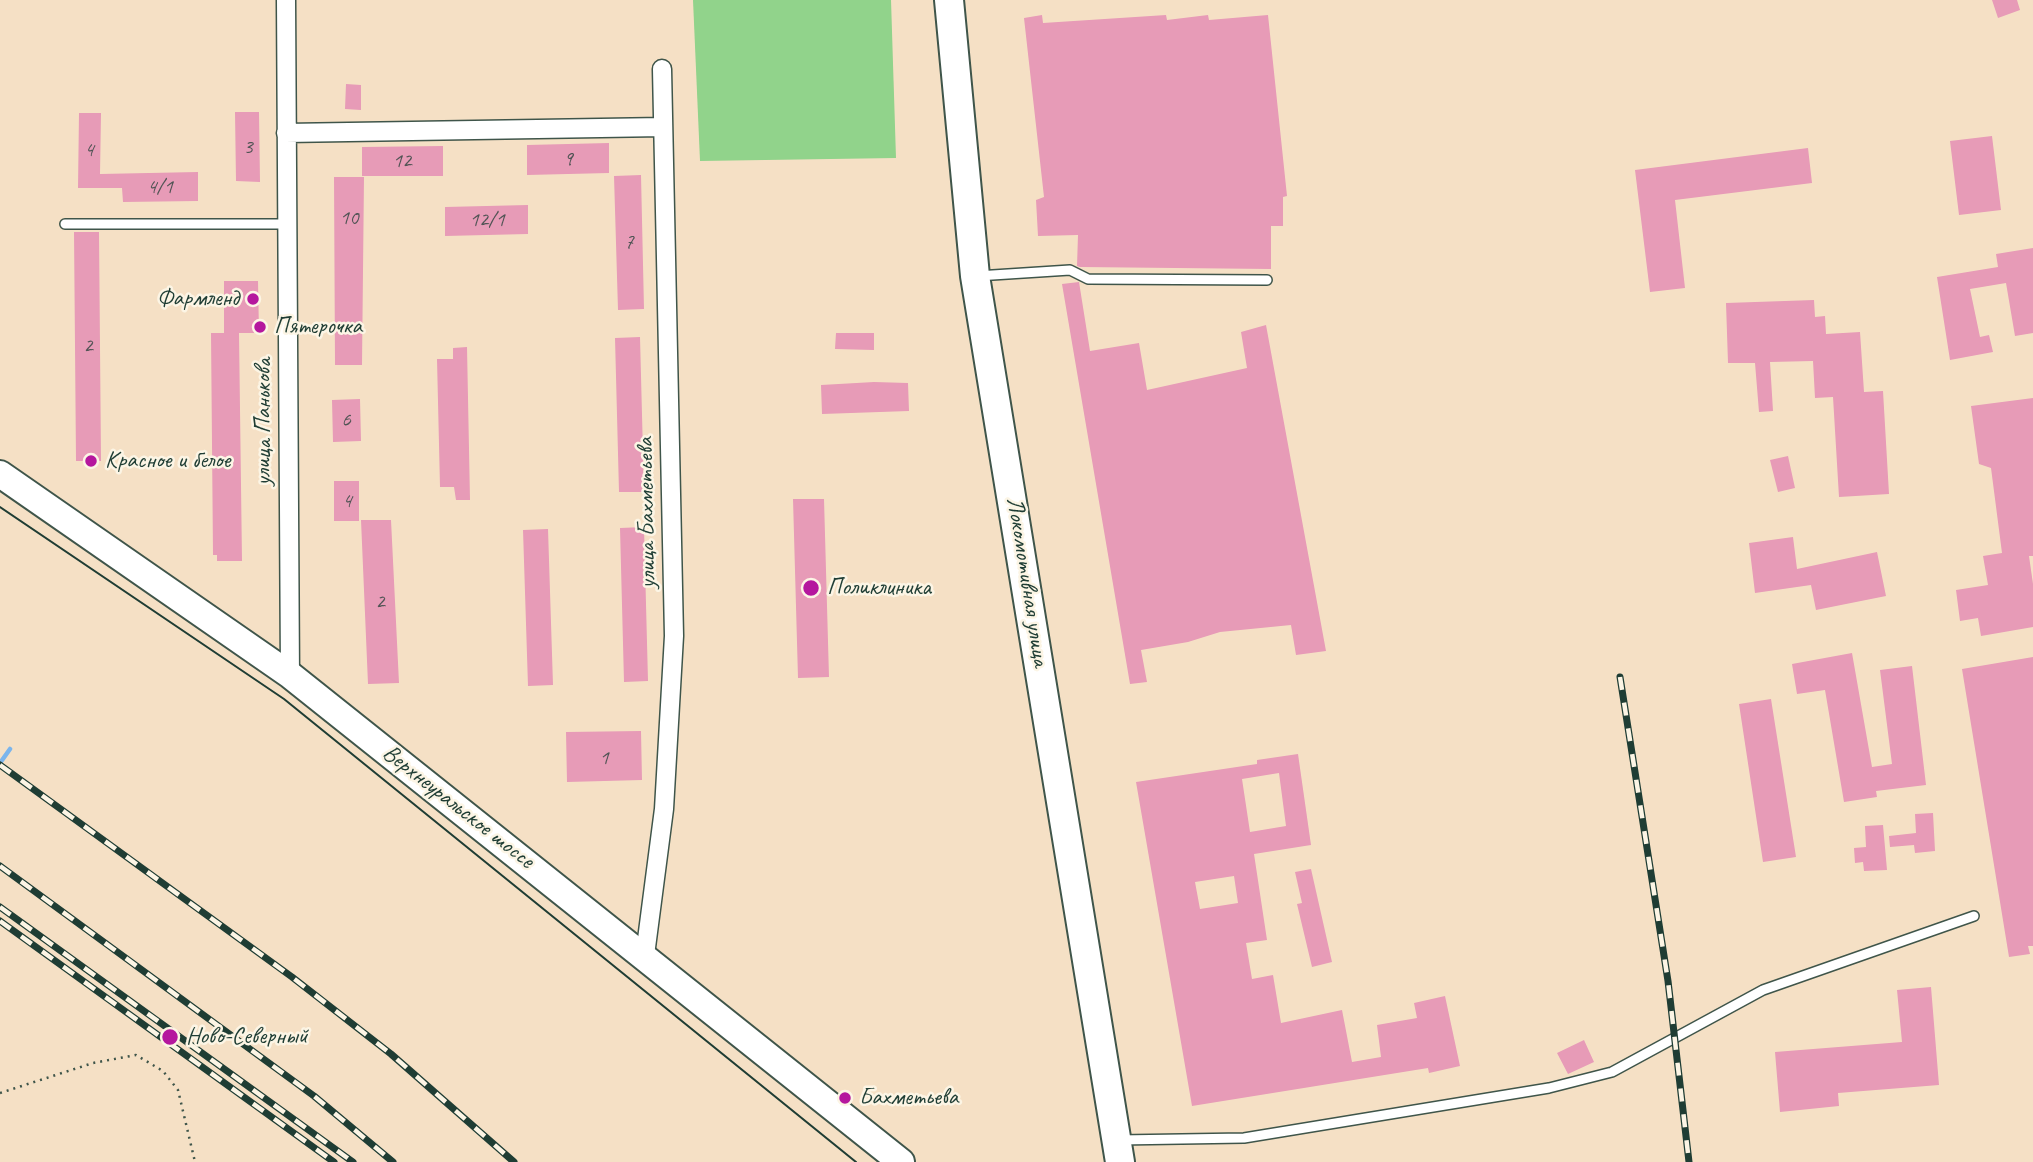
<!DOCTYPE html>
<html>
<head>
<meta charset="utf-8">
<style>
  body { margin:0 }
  canvas { display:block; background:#f5e0c5 }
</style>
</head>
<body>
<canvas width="2033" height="1162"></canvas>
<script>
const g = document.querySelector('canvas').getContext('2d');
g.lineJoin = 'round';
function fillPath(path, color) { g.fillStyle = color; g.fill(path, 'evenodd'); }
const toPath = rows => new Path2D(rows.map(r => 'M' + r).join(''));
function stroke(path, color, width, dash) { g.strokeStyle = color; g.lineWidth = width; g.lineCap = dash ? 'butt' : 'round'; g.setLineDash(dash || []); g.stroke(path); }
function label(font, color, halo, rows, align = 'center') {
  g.font = font + ' Caveat,sans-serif'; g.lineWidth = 5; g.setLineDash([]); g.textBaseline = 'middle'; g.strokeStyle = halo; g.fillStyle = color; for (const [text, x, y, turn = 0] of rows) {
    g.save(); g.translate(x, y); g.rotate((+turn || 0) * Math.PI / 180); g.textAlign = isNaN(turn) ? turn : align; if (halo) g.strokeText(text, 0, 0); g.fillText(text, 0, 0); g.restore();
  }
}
fillPath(toPath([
  [693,0,891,0,896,158,700,161]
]), '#91d38b');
stroke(toPath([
  [0,763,10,749]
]), '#7bb5ec', 4.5);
fillPath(toPath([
  [1992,0,2017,0,2020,10,1998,18],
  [1042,15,1043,23,1166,15,1167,20,1208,15,1209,20,1268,15,1287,196,1283,197,1283,226,1271,226,1271,269,1080,267,1077,266,1078,235,1038,236,1036,200,1044,197,1024,18],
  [346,84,361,85,361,110,345,109],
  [235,112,259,112,260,182,236,181],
  [79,113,101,113,100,174,198,172,198,201,123,202,122,188,78,188],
  [1992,136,2001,210,1959,215,1950,141],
  [609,143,609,173,527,175,527,145],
  [443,146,443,176,362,176,362,147],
  [1808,148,1812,183,1675,200,1685,288,1650,292,1635,170],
  [641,175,644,309,618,310,614,176],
  [334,177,364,177,362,365,335,365],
  [528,205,528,234,445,236,445,207],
  [74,232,99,232,101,461,76,461],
  [2033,248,2033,333,2015,336,2006,283,1970,289,1980,337,1989,335,1993,352,1950,360,1937,277,1998,267,1996,254],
  [224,281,258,281,259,333,239,333,242,561,217,561,217,555,213,555,211,333,224,333],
  [1079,282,1090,351,1139,343,1147,390,1247,368,1241,332,1266,325,1326,651,1296,655,1291,625,1220,632,1188,642,1141,650,1147,682,1130,684,1062,284],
  [1814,300,1815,317,1825,316,1826,334,1860,332,1864,392,1883,391,1889,494,1839,497,1833,397,1815,398,1813,361,1770,362,1773,411,1759,412,1755,363,1728,363,1726,303],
  [836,333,874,333,874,350,835,349],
  [640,337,644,492,619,492,615,338],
  [467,347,470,500,456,500,454,487,440,487,437,359,453,359,453,348],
  [874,382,908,383,909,411,822,414,821,385],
  [2033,398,2033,556,2029,556,2033,584,2033,627,1981,636,1978,618,1960,621,1956,590,1988,585,1983,556,2002,553,1991,468,1979,464,1971,406],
  [360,399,361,441,333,442,332,400],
  [1788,456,1795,488,1778,492,1770,460],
  [334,481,359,481,359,521,334,521],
  [793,499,824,499,829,677,798,678],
  [361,520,391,520,399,683,368,684],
  [644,527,648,681,624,682,620,528],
  [548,529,553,685,528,686,523,530],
  [1793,537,1797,569,1877,552,1886,596,1816,610,1811,585,1755,593,1749,543],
  [1852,653,1872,767,1892,764,1880,670,1912,666,1926,785,1876,791,1877,797,1844,802,1825,690,1797,694,1792,664],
  [2033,657,2033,946,2028,946,2030,954,2009,957,1962,669],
  [1771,699,1796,857,1763,862,1739,704],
  [641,731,642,780,567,782,566,732],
  [1298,754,1311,845,1254,854,1267,940,1246,943,1252,979,1273,975,1281,1023,1342,1010,1352,1062,1381,1057,1377,1025,1417,1018,1414,1003,1445,996,1460,1066,1429,1073,1428,1068,1192,1106,1136,782,1257,764,1257,760],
  [1279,773,1286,826,1250,832,1242,779],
  [1234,876,1238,903,1200,909,1195,882],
  [1933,813,1935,851,1915,853,1914,845,1890,847,1889,836,1916,833,1915,814],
  [1883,825,1887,870,1864,871,1863,862,1855,863,1854,848,1866,847,1865,826],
  [1311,869,1332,962,1312,967,1297,904,1302,903,1295,872],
  [1931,987,1939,1085,1838,1093,1839,1106,1780,1112,1775,1052,1902,1042,1897,990],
  [1584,1040,1594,1062,1568,1074,1557,1053]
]), '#e79bb7');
const service = toPath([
  [65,224,287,224],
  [977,276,1070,270,1088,279,1267,280],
  [1119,1140,1244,1138,1549,1088,1612,1072,1763,990,1974,916]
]);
const minor = toPath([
  [286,0,290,675],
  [286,133,663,127],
  [645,955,664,809,674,636,662,69]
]);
const secondary = toPath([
  [0,474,290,675,901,1162]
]);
const primary = toPath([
  [949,0,975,276,1120,1162]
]);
stroke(service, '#3f554a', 12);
stroke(minor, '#3f554a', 21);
stroke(secondary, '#3f554a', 30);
stroke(primary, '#3f554a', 32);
stroke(toPath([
  [0,1093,93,1063,136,1055,163,1071,178,1090,195,1162]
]), '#3f554a', 2.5, [2, 5]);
stroke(service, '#fff', 9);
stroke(minor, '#fff', 18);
stroke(secondary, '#fff', 26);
stroke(primary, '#fff', 28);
stroke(toPath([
  [0,507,284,699,856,1162]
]), '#1f3d34', 2);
const rail = toPath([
  [1620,677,1668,981,1689,1162],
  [0,765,292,977,391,1054,514,1162],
  [0,866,314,1096,393,1162],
  [0,907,353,1162],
  [0,921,334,1162]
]);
stroke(rail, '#1f3d34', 7);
stroke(rail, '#fcf5e5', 4.5, [13]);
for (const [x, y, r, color] of [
  [253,299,7,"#b5179e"],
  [260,327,7,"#b5179e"],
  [91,461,7,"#b5179e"],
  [811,588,9,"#b5179e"],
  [170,1037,9,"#b5179e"],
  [845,1098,7,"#b5179e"]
]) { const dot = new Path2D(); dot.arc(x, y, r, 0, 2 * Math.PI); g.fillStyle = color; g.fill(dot); stroke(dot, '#fcf5e5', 2.5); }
label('21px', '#515455', null, [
  ["3",248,147],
  ["4",89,150],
  ["9",568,159],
  ["12",402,161],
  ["4/1",160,187],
  ["10",349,218],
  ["12/1",487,220],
  ["7",629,242],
  ["2",88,346],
  ["6",346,420],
  ["4",347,501],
  ["2",380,602],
  ["1",604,758]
]);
label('24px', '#1f3d34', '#fcf5e5', [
  ["Фармленд",239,299,"right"],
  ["Пятерочка",274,327],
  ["Красное и белое",105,461],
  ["Поликлиника",827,588],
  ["Ново-Северный",186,1037],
  ["Бахметьева",859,1098]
], 'left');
label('24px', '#1f3d34', '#fcf5e5', [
  ["улица Панькова",264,422,-90],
  ["улица Бахметьева",647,513,-91],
  ["Локомотивная улица",1027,582,81],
  ["Верхнеуральское шоссе",458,807,38]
]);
</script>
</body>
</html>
